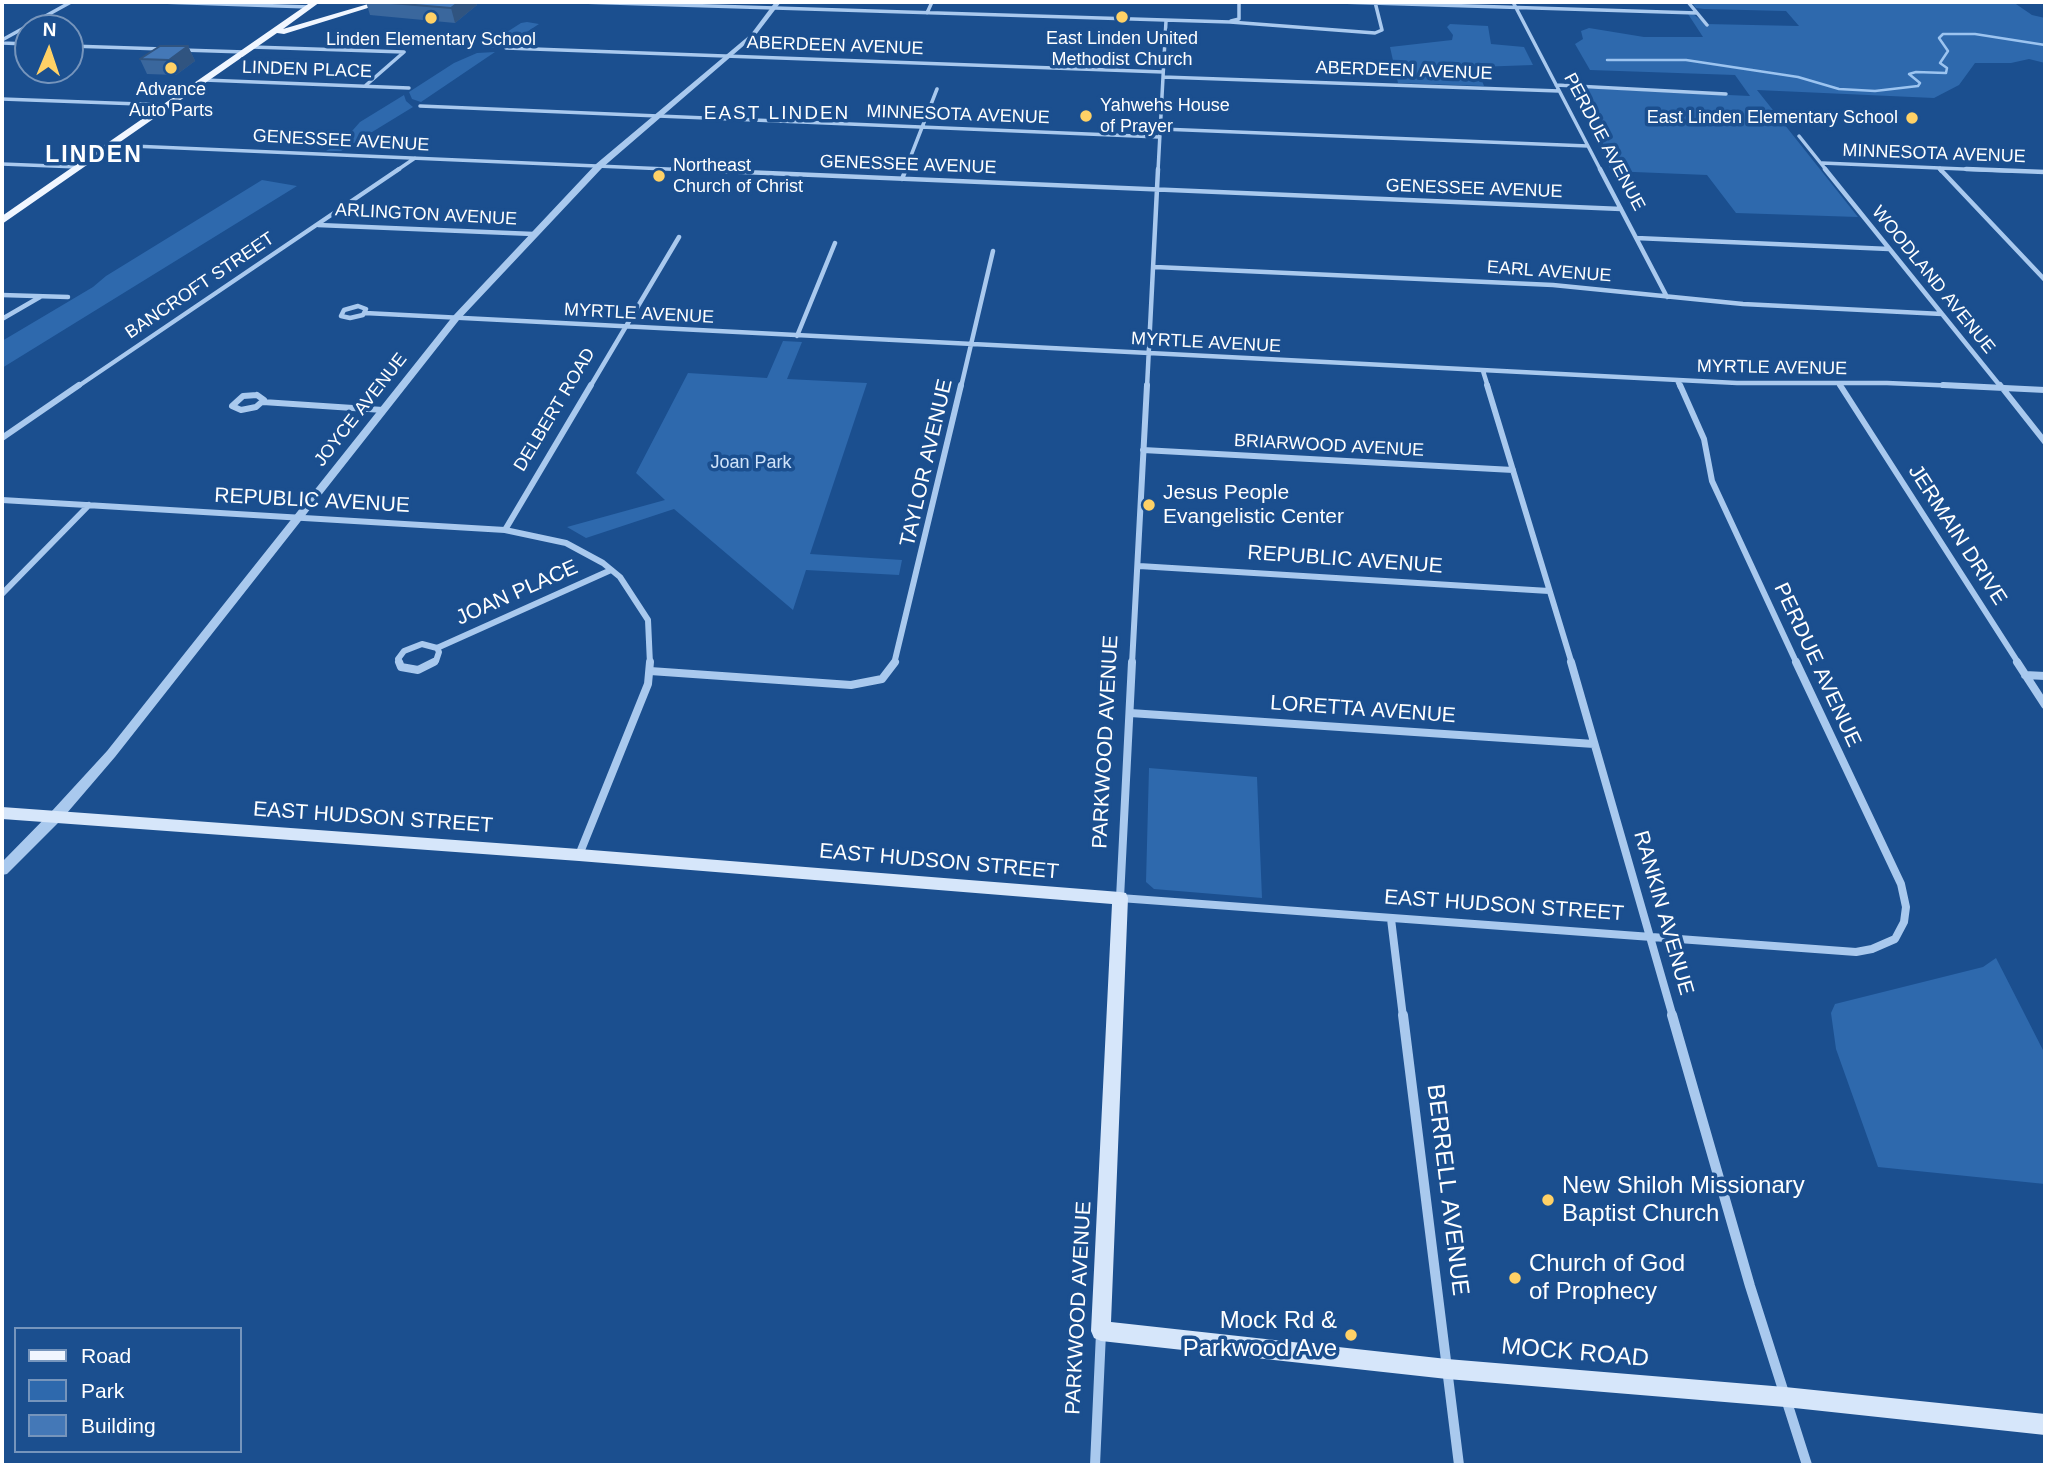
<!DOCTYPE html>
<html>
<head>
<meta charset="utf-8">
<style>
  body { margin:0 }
  #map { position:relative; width:2047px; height:1467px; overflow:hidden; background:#1b4f8f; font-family:Helvetica,sans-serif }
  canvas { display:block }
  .frame { position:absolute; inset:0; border:4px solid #fff; pointer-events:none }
  .legend { position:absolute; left:14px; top:1327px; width:228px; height:126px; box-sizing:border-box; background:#1b4f8f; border:2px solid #7695bc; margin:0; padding:9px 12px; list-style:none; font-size:21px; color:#fff }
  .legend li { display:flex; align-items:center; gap:14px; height:35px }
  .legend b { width:35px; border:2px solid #7695bc }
  .north { position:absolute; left:14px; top:14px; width:70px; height:70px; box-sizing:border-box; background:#1b4f8f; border:2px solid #7695bc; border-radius:50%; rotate:2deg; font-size:19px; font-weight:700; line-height:28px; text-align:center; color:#fff }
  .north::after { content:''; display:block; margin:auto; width:24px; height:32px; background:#ffd166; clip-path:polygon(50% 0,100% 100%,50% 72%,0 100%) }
</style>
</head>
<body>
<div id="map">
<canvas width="2047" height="1467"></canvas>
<div class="frame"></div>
<ul class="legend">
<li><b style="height:9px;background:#f0f6ff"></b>Road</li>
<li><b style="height:19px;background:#2e69ad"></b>Park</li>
<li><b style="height:19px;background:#4478b7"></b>Building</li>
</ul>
<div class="north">N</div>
</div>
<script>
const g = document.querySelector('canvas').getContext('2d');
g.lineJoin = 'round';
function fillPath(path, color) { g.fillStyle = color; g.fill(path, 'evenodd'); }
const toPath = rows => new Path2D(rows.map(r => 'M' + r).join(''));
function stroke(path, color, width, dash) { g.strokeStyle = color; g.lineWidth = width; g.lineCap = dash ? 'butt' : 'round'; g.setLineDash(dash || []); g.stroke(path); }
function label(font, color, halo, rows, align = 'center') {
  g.font = font + ' Helvetica,sans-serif'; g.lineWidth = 7; g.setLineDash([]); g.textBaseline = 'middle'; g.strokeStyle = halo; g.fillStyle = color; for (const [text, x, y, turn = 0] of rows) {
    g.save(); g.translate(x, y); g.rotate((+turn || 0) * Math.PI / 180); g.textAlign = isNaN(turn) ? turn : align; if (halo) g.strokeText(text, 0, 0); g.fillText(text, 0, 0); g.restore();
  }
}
fillPath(toPath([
  [1720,2,2013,2,2032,15,2045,18,2045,63,2029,59,2011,63,1975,63,1959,85,1934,98,1757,90,1858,217,1736,213,1707,175,1610,171,1605,153,1578,103,1569,91,1579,88,1750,96,1735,75,1590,70,1575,44,1583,39,1581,31,1589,28,1644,37,1703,37,1688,14,1693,14,1706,24,1799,26,1786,11,1704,9,1696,8,1693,4],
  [527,22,539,24,504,47,482,48,521,23],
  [1450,24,1488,26,1491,44,1524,47,1533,65,1477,67,1484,86,1398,83,1390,47,1452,40,1453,35,1447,27],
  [495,52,421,102,412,99,409,92,454,63,477,53],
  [404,95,406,101,413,107,341,151,326,151,345,139,360,122],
  [262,180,297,186,2,368,2,341,93,287,106,276],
  [783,341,802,342,787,379,867,383,810,554,902,560,899,575,806,570,793,610,674,509,586,538,567,527,665,500,636,473,688,373,767,378],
  [1149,768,1257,777,1262,898,1154,889,1146,882],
  [1996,958,2045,1054,2045,1184,1878,1167,1836,1049,1831,1013,1835,1004,1983,967]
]), '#2e69ad');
stroke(toPath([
  [1607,60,1686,60,1798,77,1839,89,1875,91,1918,86,1920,83,1909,74,1916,72,1946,73,1947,68,1940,63,1948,51,1939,38,1943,34,1975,34,2045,45]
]), '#9cc4f0', 2.5);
stroke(toPath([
  [160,2,309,7],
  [580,2,1230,22,1375,33,1382,30,1375,2],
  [1339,2,1697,13],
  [1513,2,1601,171],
  [1688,2,1707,25],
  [927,13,932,2],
  [1231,21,1239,19,1239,2],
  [2,40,71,2],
  [2,43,28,44],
  [70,46,163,49],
  [252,47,404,52],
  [506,48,1163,72],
  [182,50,245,52],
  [1163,77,1559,91],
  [204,80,409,88],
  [1556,85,1726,94],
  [365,86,404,52],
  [2,99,167,105],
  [420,106,1159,137],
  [1161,129,1588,146],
  [1799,136,1827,171],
  [109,145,713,171],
  [1822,163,2010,171],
  [2,164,78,167],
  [1939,168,1941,171],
  [396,171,415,158],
  [905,171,937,89],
  [1158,171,1166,21]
]), '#a9c9ee', 3.5);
stroke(toPath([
  [672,169,1621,209],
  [1600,169,1667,297],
  [1825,169,2001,387],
  [1940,169,2045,280],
  [1966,169,2045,172],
  [902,179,906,169],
  [318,225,533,234],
  [1636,238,1889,249],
  [1155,267,1553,285,1743,304,1942,314],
  [2,295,68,297],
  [358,306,366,309,363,315,350,318,341,316,344,310,358,306],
  [365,313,1737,383,1887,383,1982,387],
  [2,319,40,297],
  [797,336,835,243],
  [1483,371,1488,387],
  [1677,380,1680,387],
  [1839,384,1841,387],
  [77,387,399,169],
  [590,387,679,237],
  [961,387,993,251],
  [1147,387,1158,169]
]), '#a9c9ee', 4.5);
stroke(toPath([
  [1487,385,1572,664],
  [1680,385,1704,439,1712,481,1797,664],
  [1840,385,2019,664],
  [1943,385,2045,390],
  [2000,385,2045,442],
  [257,395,264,400,256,407,241,410,232,406,243,396,257,395],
  [263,402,383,410],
  [2,438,79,385],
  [1143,450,1513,470],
  [2,500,505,530,566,543,603,563,620,577,648,620,650,664],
  [505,530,591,385],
  [1139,566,1549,591],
  [2,594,89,505],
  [437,648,611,570],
  [400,664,398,659,404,651,422,644,437,648,439,652,436,661,430,664],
  [894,664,961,385],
  [1132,664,1147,385]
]), '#a9c9ee', 6);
stroke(toPath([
  [399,662,401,667,418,670,434,662],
  [1132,662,1120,898,1856,952,1872,949,1895,939,1904,922,1906,907,1901,884,1796,662],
  [1571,662,1673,1017],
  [2017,662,2045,705],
  [650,671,851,685,882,679,895,662],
  [2025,675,2045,676],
  [1130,713,1594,744],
  [579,855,648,684,650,662],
  [1391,919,1403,1017]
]), '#a9c9ee', 8);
stroke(toPath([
  [1403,1015,1459,1465],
  [1672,1015,1750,1286,1807,1465],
  [1095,1465,1101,1333]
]), '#a9c9ee', 10);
fillPath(toPath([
  [775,2,781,2,755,36,602,168,459,320,115,757,61,820,7,874,2,875,2,862,51,812,107,751,453,316,596,164,751,34,775,2]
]), '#a9c9ee');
fillPath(toPath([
  [2,807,579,849,1120,892,1126,893,1128,898,1111,1322,1447,1359,1785,1387,2045,1414,2045,1435,1785,1407,1447,1379,1101,1341,1094,1338,1091,1331,1112,904,579,861,2,819,2,807]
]), '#d6e6fa');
fillPath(toPath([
  [311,2,320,2,283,29,375,2,387,2,284,34,277,33,2,224,2,216,311,2]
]), '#f0f6ff');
fillPath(toPath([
  [366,2,476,2,477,5,455,23,370,15],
  [188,46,195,61,176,75,147,74,140,59]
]), '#3a679d');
fillPath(toPath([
  [459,2,476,2,477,5,455,23,451,8],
  [188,46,195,61,176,75,169,60]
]), '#305480');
const building = toPath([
  [379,2,459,2,451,8,379,2],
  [160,46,188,46,169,60,140,59,160,46]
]);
fillPath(building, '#4478b7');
stroke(building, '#305480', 2);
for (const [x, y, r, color] of [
  [1122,17,7,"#ffd166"],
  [431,18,7,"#ffd166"],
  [171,68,7,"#ffd166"],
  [1086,116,7,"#ffd166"],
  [1912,118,7,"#ffd166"],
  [659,176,7,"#ffd166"],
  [1149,505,7,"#ffd166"],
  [1548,1200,7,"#ffd166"],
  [1515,1278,7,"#ffd166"],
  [1351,1335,7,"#ffd166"]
]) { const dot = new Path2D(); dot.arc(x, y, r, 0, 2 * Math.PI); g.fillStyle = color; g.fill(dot); stroke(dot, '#1b4f8f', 2.5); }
label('18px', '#fff', '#1b4f8f', [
  ["East Linden United",1122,39],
  ["Methodist Church",1122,60],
  ["Linden Elementary School",431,40],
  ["Advance",171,90],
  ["Auto Parts",171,111],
  ["Yahwehs House",1100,106,"left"],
  ["of Prayer",1100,127,"left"],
  ["East Linden Elementary School",1898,118,"right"],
  ["Northeast",673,166,"left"],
  ["Church of Christ",673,187,"left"]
]);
label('18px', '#fff', '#1b4f8f', [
  ["ABERDEEN AVENUE",835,46,2],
  ["LINDEN PLACE",307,70,2],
  ["ABERDEEN AVENUE",1404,71,2],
  ["MINNESOTA AVENUE",958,115,2],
  ["GENESSEE AVENUE",341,141,3],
  ["PERDUE AVENUE",1604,142,62],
  ["MINNESOTA AVENUE",1934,154,2],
  ["GENESSEE AVENUE",908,165,2],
  ["GENESSEE AVENUE",1474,189,2],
  ["ARLINGTON AVENUE",426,215,3],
  ["EARL AVENUE",1549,272,4],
  ["WOODLAND AVENUE",1933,280,51],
  ["BANCROFT STREET",200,286,-34],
  ["MYRTLE AVENUE",639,314,3],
  ["MYRTLE AVENUE",1206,343,3],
  ["MYRTLE AVENUE",1772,368,1],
  ["JOYCE AVENUE",361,410,-52],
  ["DELBERT ROAD",555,410,-59],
  ["BRIARWOOD AVENUE",1329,446,3]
]);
label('18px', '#cfe3fa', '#1b4f8f', [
  ["Joan Park",751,463]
]);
g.letterSpacing = '2px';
label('19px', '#fff', '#1b4f8f', [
  ["EAST LINDEN",777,114]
]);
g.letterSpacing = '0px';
label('21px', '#fff', '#1b4f8f', [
  ["TAYLOR AVENUE",927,463,-77],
  ["REPUBLIC AVENUE",312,501,3],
  ["JERMAIN DRIVE",1957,535,57],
  ["REPUBLIC AVENUE",1345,560,4],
  ["JOAN PLACE",517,593,-24],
  ["PERDUE AVENUE",1817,665,65],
  ["LORETTA AVENUE",1363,710,4],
  ["PARKWOOD AVENUE",1106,742,-87],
  ["EAST HUDSON STREET",373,818,4],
  ["EAST HUDSON STREET",939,862,5],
  ["EAST HUDSON STREET",1504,906,4],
  ["RANKIN AVENUE",1663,913,74],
  ["PARKWOOD AVENUE",1079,1308,-87]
]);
label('21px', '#fff', '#1b4f8f', [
  ["Jesus People",1163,493],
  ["Evangelistic Center",1163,517]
], 'left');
g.letterSpacing = '2px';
label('bold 23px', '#fff', '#1b4f8f', [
  ["LINDEN",94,156]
]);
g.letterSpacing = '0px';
label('24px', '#fff', '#1b4f8f', [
  ["New Shiloh Missionary",1562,1186],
  ["Baptist Church",1562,1214],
  ["Church of God",1529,1264],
  ["of Prophecy",1529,1292],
  ["Mock Rd &",1337,1321,"right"],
  ["Parkwood Ave",1337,1349,"right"]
], 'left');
label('24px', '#fff', '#1b4f8f', [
  ["BERRELL AVENUE",1447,1190,83],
  ["MOCK ROAD",1575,1353,5]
]);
</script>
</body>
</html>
